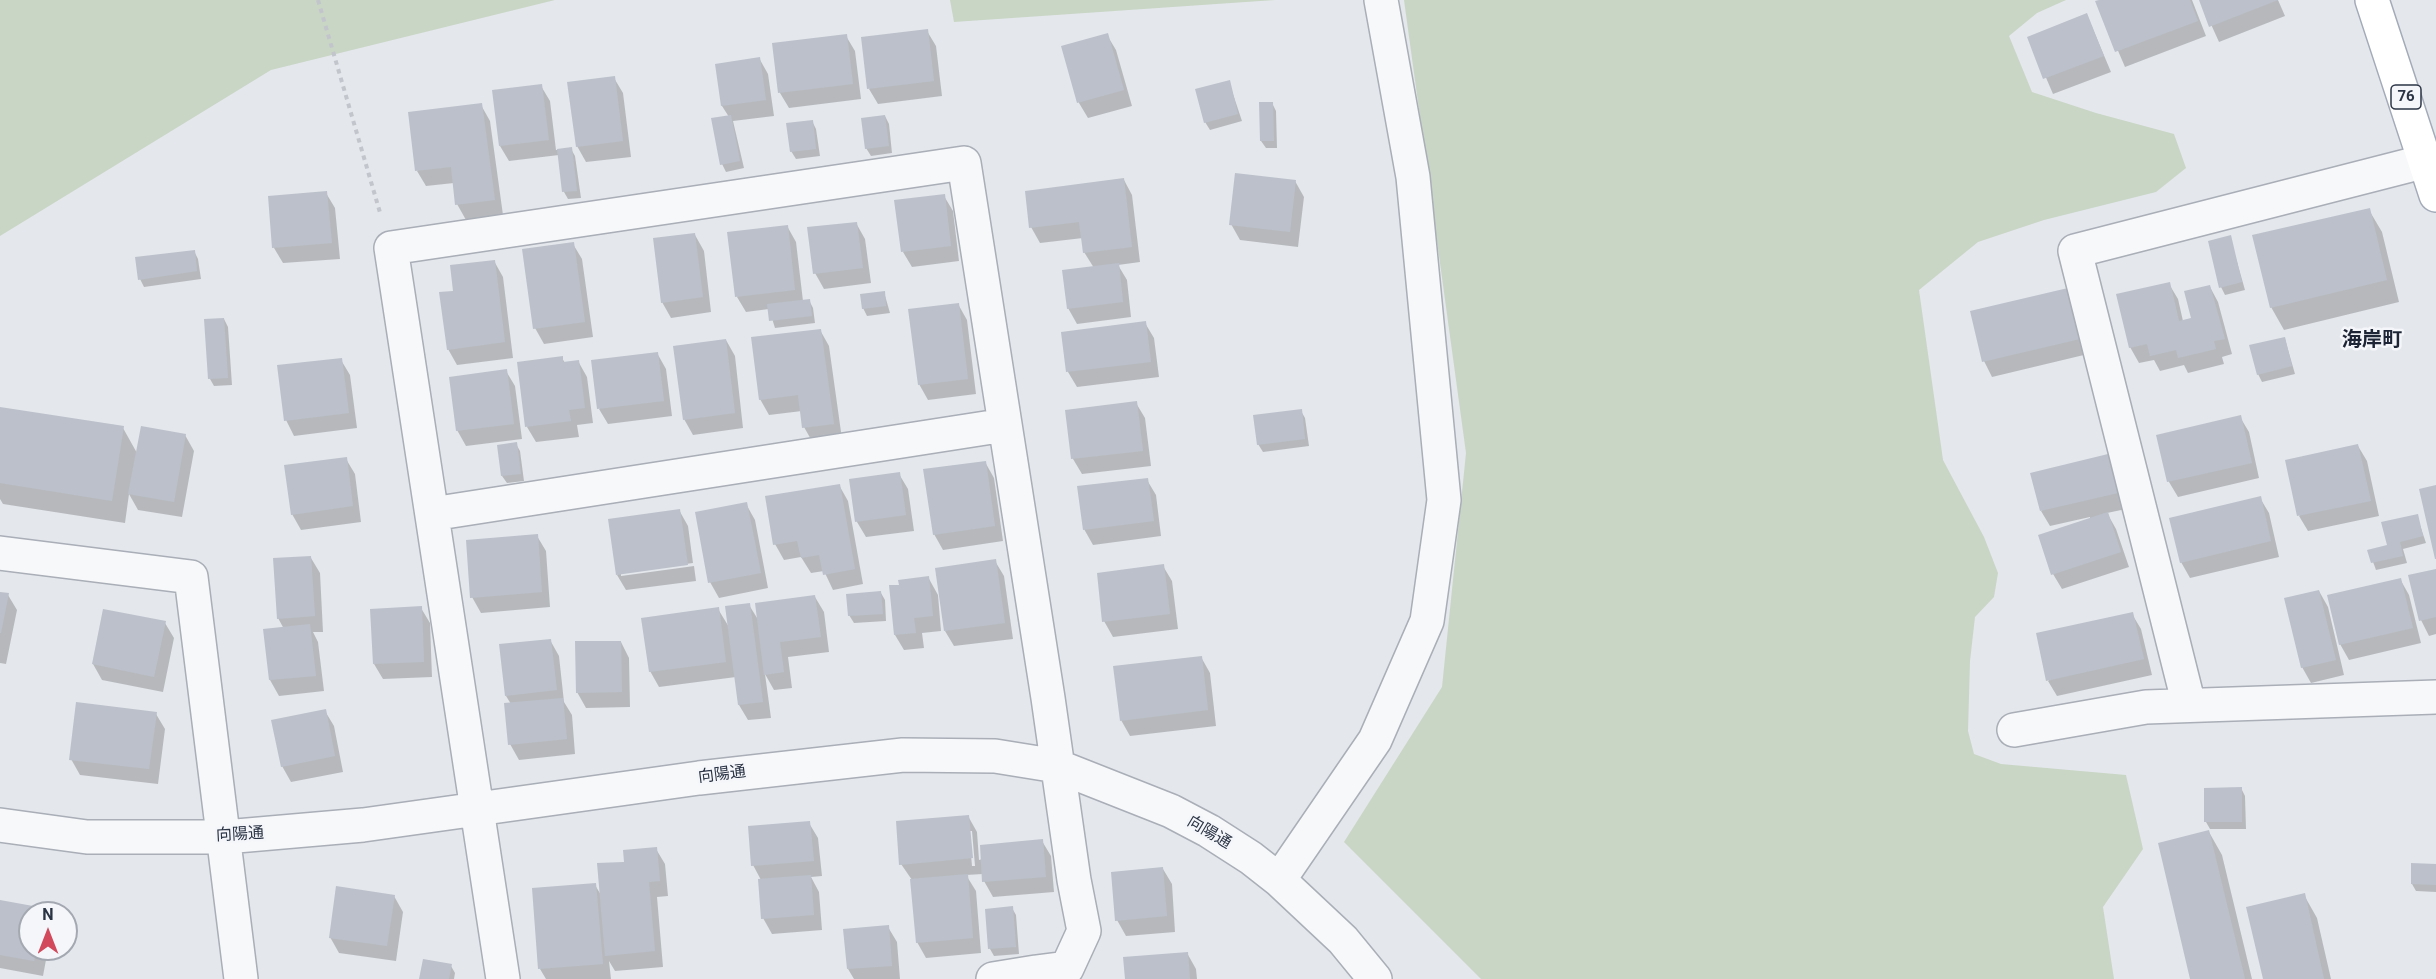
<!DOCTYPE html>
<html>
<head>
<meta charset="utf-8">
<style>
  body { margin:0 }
  #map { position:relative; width:2436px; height:979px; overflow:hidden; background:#e4e7ec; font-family:Roboto,sans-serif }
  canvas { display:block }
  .north { position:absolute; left:18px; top:901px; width:60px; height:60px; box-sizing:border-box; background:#f4f6f9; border:2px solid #a4a8b1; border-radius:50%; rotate:0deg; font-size:16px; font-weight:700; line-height:24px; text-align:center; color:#2b3445 }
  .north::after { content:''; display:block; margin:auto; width:21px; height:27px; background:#d1495b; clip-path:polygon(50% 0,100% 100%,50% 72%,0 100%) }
</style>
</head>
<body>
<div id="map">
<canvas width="2436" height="979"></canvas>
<div class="north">N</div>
</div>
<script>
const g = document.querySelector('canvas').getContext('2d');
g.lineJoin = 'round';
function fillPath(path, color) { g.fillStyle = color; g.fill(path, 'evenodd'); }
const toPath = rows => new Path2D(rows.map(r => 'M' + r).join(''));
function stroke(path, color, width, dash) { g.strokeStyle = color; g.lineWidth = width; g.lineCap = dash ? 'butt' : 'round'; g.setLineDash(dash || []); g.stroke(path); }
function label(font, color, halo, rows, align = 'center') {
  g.font = font + ' Roboto,"Noto Sans JP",sans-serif'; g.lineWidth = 5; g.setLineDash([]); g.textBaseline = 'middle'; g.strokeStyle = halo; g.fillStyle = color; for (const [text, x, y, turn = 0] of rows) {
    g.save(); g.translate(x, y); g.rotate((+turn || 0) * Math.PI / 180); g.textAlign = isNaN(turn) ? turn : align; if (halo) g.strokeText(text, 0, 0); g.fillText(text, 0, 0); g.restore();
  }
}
fillPath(toPath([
  [0,0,555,0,271,70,0,236],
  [950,0,1275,0,954,22],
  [1404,0,2066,0,2037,13,2009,36,2032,92,2096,113,2174,134,2186,168,2156,192,2044,220,1978,242,1919,290,1943,460,1984,537,1998,573,1994,597,1975,617,1970,661,1968,731,1974,754,2001,764,2126,775,2143,849,2103,907,2114,979,1481,979,1344,842,1442,687,1466,453]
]), '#c9d6c5');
fillPath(toPath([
  [2103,0,2192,0,2206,36,2125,67,2097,2],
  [2200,0,2278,0,2285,16,2219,42],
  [2087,15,2111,72,2053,94,2029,38],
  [927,31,936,46,942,96,878,104,869,89],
  [1107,35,1116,50,1132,106,1088,118,1079,103,1063,47],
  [846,36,855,51,861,99,789,108,780,93,773,44],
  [759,58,768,74,774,116,733,121,744,168,726,172,722,164,729,117,722,106,717,65],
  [614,78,623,93,631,157,586,162,577,146],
  [1229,82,1242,121,1210,130,1205,122],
  [541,86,550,101,556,150,571,149,575,156,581,198,568,199,564,192,559,155,509,161,500,146],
  [1272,103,1276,111,1277,148,1266,148,1261,141],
  [481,105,490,121,503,215,466,220,457,204,454,183,426,186,417,171],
  [885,116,889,124,892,153,871,156,866,148],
  [812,121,816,129,820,156,796,159,791,151],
  [1124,180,1132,195,1140,262,1118,265,1127,280,1131,317,1077,324,1068,308,1094,268,1084,252,1083,238,1040,243,1031,227],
  [1295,181,1304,197,1298,247,1240,240,1231,224],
  [326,193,335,208,340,259,283,263,274,248,270,198],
  [944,196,953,211,959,261,912,267,903,252],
  [2369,210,2382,232,2399,302,2284,330,2271,307],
  [856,223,865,239,871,283,824,289,815,273],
  [787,226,796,242,803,301,809,300,813,308,815,323,775,328,769,309,746,312,737,297],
  [695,235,704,251,711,312,671,318,662,302],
  [2230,237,2245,290,2225,295,2221,287],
  [573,244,582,259,593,337,544,344,535,328],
  [194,251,198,259,201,279,144,287,140,279],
  [494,261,503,277,513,358,457,365,448,349,455,292],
  [2169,284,2178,299,2183,321,2192,319,2210,287,2218,302,2232,354,2222,357,2224,364,2188,373,2184,365,2160,371,2154,360,2139,363,2130,347],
  [2068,289,2088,354,1992,377,1984,361],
  [884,292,890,313,867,316,863,308],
  [958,304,967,320,976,394,928,400,919,384],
  [224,319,228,327,232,385,214,386,210,379],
  [1145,323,1154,338,1159,377,1077,387,1068,372,1063,333],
  [820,330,829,346,842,439,813,443,804,427,802,411,769,415,760,399],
  [2285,339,2295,374,2262,382,2258,374],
  [726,340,735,356,743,428,693,435,684,419],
  [657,353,666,369,672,416,608,424,599,409],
  [562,358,565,363,578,361,587,377,593,423,577,425,579,437,536,442,527,427],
  [341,360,350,375,357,428,294,436,286,420],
  [506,371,515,386,522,439,466,446,457,430],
  [1136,403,1145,418,1151,466,1082,474,1073,459,1067,411],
  [1301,411,1305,418,1309,446,1263,452,1258,444],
  [0,415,123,428,137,453,185,435,194,451,182,517,138,510,129,494,125,523,3,504,0,499],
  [2240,417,2249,432,2259,478,2178,497,2169,482,2158,436],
  [516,444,520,451,524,481,507,483,502,476],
  [2358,446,2367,461,2379,516,2308,531,2299,516],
  [2108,456,2117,471,2126,509,2107,513,2116,529,2129,567,2062,589,2053,574,2090,519,2090,517,2050,526,2041,511],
  [346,459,355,474,361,522,301,530,292,514],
  [985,462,994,478,1003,541,943,550,934,534],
  [899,474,908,489,914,531,866,537,857,522,851,480],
  [1147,480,1156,495,1161,536,1093,545,1084,529],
  [839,485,848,501,863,584,833,590,824,571,811,573,801,557,784,560,775,544],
  [2260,498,2269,513,2279,557,2190,578,2181,562],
  [746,504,755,520,768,588,719,598,710,582],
  [679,510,688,526,693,563,621,573,621,576,694,566,696,581,626,590,617,575],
  [2417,516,2426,543,2403,549,2407,563,2376,570,2369,551,2389,546],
  [537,536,546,551,550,607,481,613,472,597],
  [311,558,320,573,323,632,313,632,318,642,324,691,279,696,270,680,265,631,284,629,278,618],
  [995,561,1004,576,1013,639,954,646,945,631],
  [1163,566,1172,581,1178,629,1113,637,1104,621],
  [2436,570,2436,634,2429,636,2421,620],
  [928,577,938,595,941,631,922,633,924,648,904,650,895,635,901,586],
  [2400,579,2409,595,2421,643,2349,660,2340,644],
  [2319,591,2328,607,2344,675,2311,683,2302,667],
  [0,593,8,595,17,610,6,664,0,663],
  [881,593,885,600,886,621,854,623,849,615],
  [815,597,824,612,829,652,788,657,792,688,774,690,765,674,771,718,748,720,739,705,736,677,659,687,650,671,718,609,729,627,749,605,759,621],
  [421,608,430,623,432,677,383,679,374,664],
  [2132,614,2141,629,2152,675,2057,696,2048,681],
  [165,623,174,638,163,692,102,680,93,664],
  [550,640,559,656,564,702,572,715,575,754,519,760,510,744,511,704,506,696],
  [621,642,629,658,630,707,586,708,577,692],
  [1201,657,1210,673,1216,726,1130,736,1121,720],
  [325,711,334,726,343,772,291,782,282,766],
  [156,714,165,729,158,784,80,775,71,759],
  [2241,788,2245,796,2246,829,2210,829,2206,822],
  [968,816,977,832,979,860,1042,841,1051,856,1054,892,993,897,984,881,983,874,966,875,976,891,981,953,926,958,917,942,912,880,901,864],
  [969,831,972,831,975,866,972,866],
  [809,823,818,838,822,876,811,877,819,892,822,930,772,934,763,918,761,880,753,865],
  [2209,832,2222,855,2252,979,2192,979],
  [656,849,665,864,668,896,657,897,663,967,615,971,609,961,611,979,546,979,540,969,595,885,601,895,626,863],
  [2436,865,2436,892,2416,891,2412,884],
  [1163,869,1172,884,1175,932,1126,936,1117,920],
  [2304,895,2317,918,2331,979,2264,979],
  [394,896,403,912,396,961,339,953,330,937],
  [0,902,43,910,45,913,30,913,30,949,48,949,43,976,0,968],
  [1012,908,1016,915,1019,954,994,956,990,949,987,910],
  [888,927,897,942,900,979,854,979,848,969],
  [1187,953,1196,969,1197,979,1127,979],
  [451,966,455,973,454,979,421,979]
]), '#0003');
fillPath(toPath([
  [2099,0,2190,0,2198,21,2115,52,2095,1],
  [2199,0,2278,0,2209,27],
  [2087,13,2104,56,2043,79,2027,37],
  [928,29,934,81,867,89,861,37],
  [1108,33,1124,90,1077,103,1061,46],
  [847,34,853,84,778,93,772,43],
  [760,57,766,100,721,106,715,64],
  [615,76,623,141,576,147,567,82],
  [1230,80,1238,114,1204,123,1195,89],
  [542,84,549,140,499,146,492,90],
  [1259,102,1273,102,1274,141,1260,141],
  [482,103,495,200,455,205,451,167,415,171,408,112],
  [731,115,740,161,720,165,711,118],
  [885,115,889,146,865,149,861,118],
  [813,120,816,149,790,152,786,123],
  [572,147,577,191,562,192,557,149],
  [1235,173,1296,180,1290,232,1229,225],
  [1124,178,1132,247,1083,253,1079,222,1029,228,1025,191],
  [327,191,332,243,272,248,268,196],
  [945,194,951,246,901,252,894,200],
  [2370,208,2387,280,2270,308,2252,235],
  [857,222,863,268,813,274,807,227],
  [788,225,795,290,735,297,727,232],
  [695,233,703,297,661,303,653,238],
  [2231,235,2242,282,2219,288,2208,241],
  [574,242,585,322,533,329,522,249],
  [195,250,197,271,138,280,135,257],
  [495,260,505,342,447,350,439,292,453,291,450,265],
  [1119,263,1123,302,1067,309,1062,270],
  [2170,282,2179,321,2191,318,2184,291,2210,285,2225,339,2214,341,2216,349,2178,358,2176,350,2150,356,2147,344,2129,348,2116,294],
  [2068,288,2080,339,1982,362,1970,311],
  [885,291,886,306,862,309,860,294],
  [810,299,812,316,769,321,767,304],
  [959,303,968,379,918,385,908,309],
  [224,318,228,378,208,379,204,319],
  [1146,321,1151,362,1066,372,1061,332],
  [821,329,834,424,802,428,798,395,759,400,751,337],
  [2285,337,2292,366,2257,375,2249,345],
  [726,339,735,413,683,420,673,346],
  [658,352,664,401,597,409,591,360],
  [563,356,563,362,579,360,585,408,569,410,571,421,525,427,517,362],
  [342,358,349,413,284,421,277,365],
  [507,369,514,424,456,431,449,377],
  [1137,401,1143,451,1071,459,1065,410],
  [0,407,124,426,112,501,0,483],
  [1302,409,1305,439,1257,445,1253,415],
  [2241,415,2252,463,2167,482,2156,435],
  [141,426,186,434,174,502,128,494],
  [517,442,521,474,501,476,497,445],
  [2358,444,2371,501,2297,516,2285,460],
  [2108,454,2118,493,2040,511,2030,473],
  [347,457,353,506,291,515,284,465],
  [986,461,995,526,933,535,923,469],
  [900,472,906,515,855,522,849,479],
  [1148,478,1154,521,1083,530,1077,486],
  [840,484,855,569,823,575,819,555,801,558,797,541,773,545,765,496],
  [2436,485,2436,559,2435,559,2419,489],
  [2261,496,2271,541,2180,563,2169,518],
  [747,502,761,573,708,583,695,512],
  [680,509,688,565,616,575,608,519],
  [2108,512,2121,552,2051,575,2038,535],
  [2418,514,2423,536,2400,542,2403,556,2371,563,2367,550,2387,545,2381,522],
  [538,534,542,592,470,598,466,540],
  [311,556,315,616,277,619,273,558],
  [996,559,1005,623,944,631,935,568],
  [1164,564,1170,614,1102,622,1097,573],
  [2436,569,2436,617,2419,621,2408,575],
  [929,576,933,616,914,618,916,633,894,635,889,585,899,585,898,580],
  [2401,578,2413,628,2339,645,2327,595],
  [2319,590,2336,660,2301,668,2284,598],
  [881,591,883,614,848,616,846,594],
  [0,592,9,593,1,633,0,633],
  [815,595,821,637,780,642,784,672,764,675,755,603],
  [750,603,763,702,738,705,725,606],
  [422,606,424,662,373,664,370,609],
  [719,607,726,662,649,672,641,618],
  [103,609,166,621,154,677,92,664],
  [2133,612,2144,659,2046,681,2036,633],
  [310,624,316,676,269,680,263,629],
  [551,639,557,690,505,696,499,644],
  [575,641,621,641,622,692,576,693],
  [1202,656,1208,710,1120,721,1113,666],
  [563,698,567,739,508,745,504,703],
  [76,702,157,712,149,769,69,760],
  [326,709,335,756,281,767,271,720],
  [2242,787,2242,822,2204,822,2204,788],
  [969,815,973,858,899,865,896,821],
  [810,821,814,861,751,866,748,826],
  [2209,830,2245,979,2190,979,2158,843],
  [1043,839,1046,877,982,882,980,845],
  [657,847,660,881,649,882,655,951,605,956,597,863,624,862,623,850],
  [2411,863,2436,864,2436,885,2411,884],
  [1163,867,1167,916,1115,921,1111,872],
  [968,874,973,938,916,943,910,879],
  [811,875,814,915,761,919,758,879],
  [596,883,603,964,538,969,532,888],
  [336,886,395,895,387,946,329,938],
  [2305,893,2324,979,2263,979,2246,907],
  [0,900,44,908,43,913,30,913,30,949,37,949,34,961,0,955],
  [1013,906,1016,947,988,949,985,909],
  [889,925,892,966,847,969,843,929],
  [1188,952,1190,979,1125,979,1123,957],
  [423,959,452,964,449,979,419,979]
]), '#bbc0ca');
const minor = toPath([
  [432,514,1005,425],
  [0,553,191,577,241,979],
  [2189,705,2075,251,2426,161],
  [2014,730,2146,707,2436,697],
  [0,825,87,837,225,837,363,825,699,778,903,755,995,756,1057,766,1171,811,1209,831,1251,858,1279,880,1343,940,1375,979],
  [1279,880,1375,740,1427,621,1444,500,1413,177,1381,0],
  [503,979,391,248,964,163,1048,698,1074,880,1084,931,1067,968,1036,972,1036,979],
  [993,979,1036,972]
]);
const major = toPath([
  [2372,0,2436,195]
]);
stroke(minor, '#a9aeb7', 36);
stroke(major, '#a3abb8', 36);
stroke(toPath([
  [318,0,381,216]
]), '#c2c5cb', 4, [4.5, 4.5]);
stroke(minor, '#f7f8fa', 33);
stroke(major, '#fff', 33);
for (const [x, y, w] of [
  [2406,97,30]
]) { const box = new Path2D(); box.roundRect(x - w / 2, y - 12, w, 24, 4.5); g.fillStyle = '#f4f6f9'; g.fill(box); stroke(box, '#2b3445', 1.5); }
label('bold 15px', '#2b3445', null, [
  ["76",2406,97]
]);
label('16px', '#2b3445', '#f4f6f9', [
  ["向陽通",722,775,-7],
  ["向陽通",1209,833,31],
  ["向陽通",240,835,-3]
]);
label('bold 20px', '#1d2536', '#f4f6f9', [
  ["海岸町",2372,341]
]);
</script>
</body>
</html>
